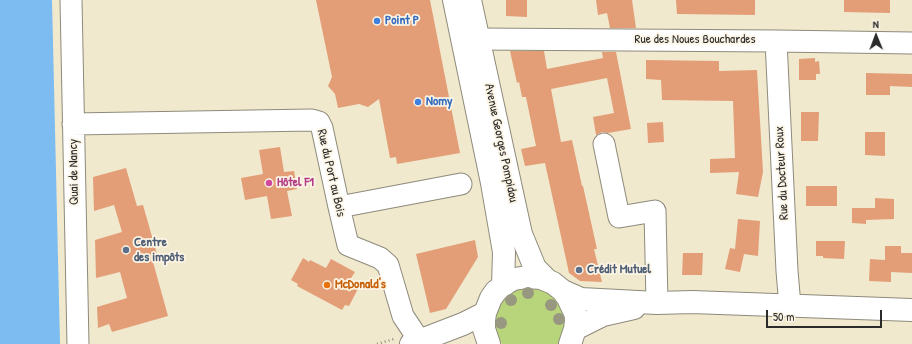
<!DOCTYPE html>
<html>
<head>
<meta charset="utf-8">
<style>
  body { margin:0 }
  #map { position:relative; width:912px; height:344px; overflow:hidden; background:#f0e9cd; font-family:"Patrick Hand",sans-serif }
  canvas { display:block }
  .north { position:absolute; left:856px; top:16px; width:40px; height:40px; -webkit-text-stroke:3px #fcf5e5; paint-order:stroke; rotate:359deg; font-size:11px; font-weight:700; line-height:16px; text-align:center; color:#2b2b2b }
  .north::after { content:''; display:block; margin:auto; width:14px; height:18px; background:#2b2b2b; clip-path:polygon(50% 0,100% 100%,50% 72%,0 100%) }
  .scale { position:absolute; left:766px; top:310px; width:116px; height:18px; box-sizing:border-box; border:2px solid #2b2b2b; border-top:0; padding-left:5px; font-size:12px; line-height:14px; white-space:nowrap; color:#2b2b2b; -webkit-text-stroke:3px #fcf5e5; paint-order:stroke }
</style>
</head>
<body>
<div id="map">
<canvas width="912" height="344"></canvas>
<div class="north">N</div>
<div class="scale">50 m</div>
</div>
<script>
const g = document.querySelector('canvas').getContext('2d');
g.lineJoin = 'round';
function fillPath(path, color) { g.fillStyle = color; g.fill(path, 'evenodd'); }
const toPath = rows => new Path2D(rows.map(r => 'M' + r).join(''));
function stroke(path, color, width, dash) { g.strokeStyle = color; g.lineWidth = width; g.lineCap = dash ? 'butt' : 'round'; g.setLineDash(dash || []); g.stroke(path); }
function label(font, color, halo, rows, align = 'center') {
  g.font = font + ' "Patrick Hand",sans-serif'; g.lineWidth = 3.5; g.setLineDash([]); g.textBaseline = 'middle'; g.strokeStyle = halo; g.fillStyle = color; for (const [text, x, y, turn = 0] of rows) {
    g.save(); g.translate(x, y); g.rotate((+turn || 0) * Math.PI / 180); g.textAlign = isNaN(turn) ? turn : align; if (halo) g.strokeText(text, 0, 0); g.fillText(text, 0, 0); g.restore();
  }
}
fillPath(toPath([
  [538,287,555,296,567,321,560,344,502,344,496,334,494,325,495,315,498,306,504,298,511,292,520,288]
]), '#b8d57b');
fillPath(toPath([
  [0,0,52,0,60,344,0,344]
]), '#7cbcf0');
fillPath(toPath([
  [316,0,430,0,460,153,397,164,396,157,390,158,379,99,368,107,359,104,338,108,335,94,328,86,332,77],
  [506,0,527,0,527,17,506,16],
  [596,0,632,0,636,28,610,28,607,13,598,15],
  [676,0,755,0,755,15,677,14],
  [844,0,890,0,890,13,844,12],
  [510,51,544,51,547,69,603,58,602,52,616,52,631,129,608,133,602,132,596,135,593,117,614,113,607,78,551,89,561,142,572,140,582,186,583,186,597,249,594,249,602,282,580,281,569,273,545,163,525,166,521,149,536,146,526,97,522,97,519,82,517,83],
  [815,58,815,62,819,61,820,74,816,74,816,80,799,80,799,59],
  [646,60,719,61,719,71,757,70,763,172,758,197,736,194,739,172,710,173,710,159,735,158,733,101,662,100,661,80,646,79],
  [866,73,912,74,912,87,890,86,890,95,866,95],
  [801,112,819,112,818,141,801,141],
  [663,122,664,142,648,143,647,123],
  [865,132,885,132,885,156,865,155],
  [280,147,284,172,294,171,297,189,287,191,292,216,271,219,267,196,245,200,241,178,263,174,259,150],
  [126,168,137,206,143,205,159,261,153,262,168,316,112,332,109,324,98,328,97,307,127,298,120,272,96,278,95,240,122,232,114,205,94,211,93,177],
  [806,186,837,186,837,206,806,206],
  [875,198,894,199,894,219,866,220,866,224,852,223,852,208,875,208],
  [738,219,760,221,758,256,744,254,740,272,725,269,730,248,735,249],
  [475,240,478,257,446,309,430,313,416,254],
  [816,241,845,241,844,259,823,258,823,256,816,256],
  [885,246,901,246,901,253,912,253,912,273,891,272,891,282,869,281,870,259,885,260],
  [683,253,703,253,702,275,682,275],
  [303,258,309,262,310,260,326,268,331,259,355,272,349,281,359,287,349,306,345,305,342,310,297,286,298,284,291,280]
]), '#e39e78');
const minor = toPath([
  [71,0,78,344],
  [478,39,776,41,912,43],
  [776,41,787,271,790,306],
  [73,124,312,120,319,122,322,128,339,207,348,245,380,258,388,265,403,316,415,334,418,342],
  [604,144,619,217,655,211,657,303],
  [339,207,461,184]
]);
const major = toPath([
  [454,0,492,183,504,252,503,286],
  [470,0,521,234,535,268,547,280],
  [563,291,581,299,657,303,692,302,912,310],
  [575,329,603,315,634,308],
  [411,344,463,324,485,313],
  [489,344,484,329,484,321,485,313,491,298,496,291,508,282,514,279,527,277,541,278,553,283,563,291,568,298,575,313,576,321,575,329,570,344]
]);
stroke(minor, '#8e8a7c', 23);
stroke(major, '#8e8a7c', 24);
stroke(toPath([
  [377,344,394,339]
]), '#8e8a7c', 2.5, [1, 3]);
stroke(minor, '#fff', 21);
stroke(major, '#fff', 22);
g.fillStyle = '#97987f';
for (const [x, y] of [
  [528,293],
  [511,300],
  [551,305],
  [559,319],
  [501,323]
]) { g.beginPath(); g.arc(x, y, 6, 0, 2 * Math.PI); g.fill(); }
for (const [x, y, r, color] of [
  [377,21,4,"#3f7fe0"],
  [418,102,4,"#3f7fe0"],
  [269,183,4,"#d1479c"],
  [126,250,4,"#5c6f8a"],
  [579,270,4,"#5c6f8a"],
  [327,285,4,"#e8710a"]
]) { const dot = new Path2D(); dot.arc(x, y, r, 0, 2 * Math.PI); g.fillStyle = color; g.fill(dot); stroke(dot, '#fcf5e5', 1.5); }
label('bold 13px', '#366cbe', '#fcf5e5', [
  ["Point P",385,21],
  ["Nomy",426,102]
], 'left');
label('13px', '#2b2b2b', '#fcf5e5', [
  ["Rue des Noues Bouchardes",695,40],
  ["Avenue Georges Pompidou",501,143,78],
  ["Quai de Nancy",74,172,-91],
  ["Rue du Port au Bois",331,173,77],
  ["Rue du Docteur Roux",782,173,-93]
]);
label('bold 13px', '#b23c85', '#fcf5e5', [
  ["Hôtel F1",277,183]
], 'left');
label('bold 13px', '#4e5e75', '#fcf5e5', [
  ["Centre",134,243],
  ["des impôts",134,258],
  ["Crédit Mutuel",587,270]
], 'left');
label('bold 13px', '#c56008', '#fcf5e5', [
  ["McDonald's",335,285]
], 'left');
</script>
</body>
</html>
